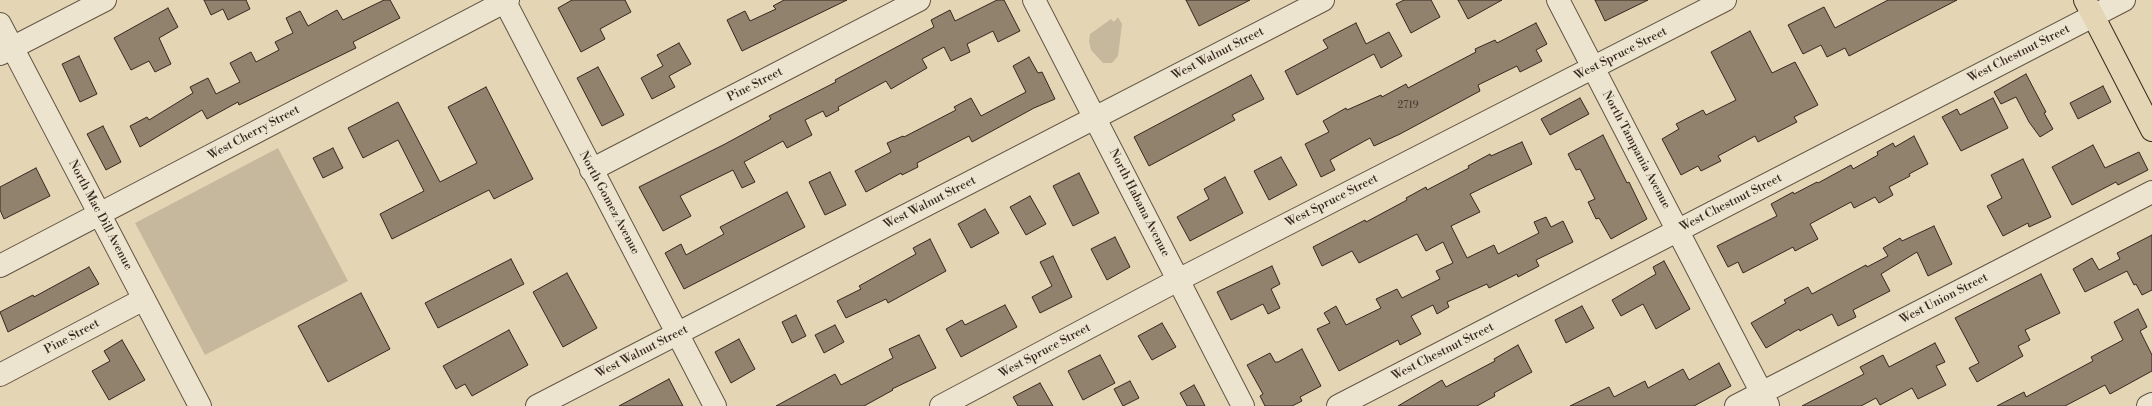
<!DOCTYPE html>
<html>
<head>
<meta charset="utf-8">
<style>
  body { margin:0 }
  canvas { display:block; background:#e4d6b5 }
</style>
</head>
<body>
<canvas width="2152" height="406"></canvas>
<script>
const g = document.querySelector('canvas').getContext('2d');
g.lineJoin = 'round';
function fillPath(path, color) { g.fillStyle = color; g.fill(path, 'evenodd'); }
const toPath = rows => new Path2D(rows.map(r => 'M' + r).join(''));
function stroke(path, color, width, dash) { g.strokeStyle = color; g.lineWidth = width; g.lineCap = dash ? 'butt' : 'round'; g.setLineDash(dash || []); g.stroke(path); }
function label(font, color, halo, rows, align = 'center') {
  g.font = font + ' "Libre Bodoni",serif'; g.lineWidth = 3; g.setLineDash([]); g.textBaseline = 'middle'; g.strokeStyle = halo; g.fillStyle = color; for (const [text, x, y, turn = 0] of rows) {
    g.save(); g.translate(x, y); g.rotate((+turn || 0) * Math.PI / 180); g.textAlign = isNaN(turn) ? turn : align; if (halo) g.strokeText(text, 0, 0); g.fillText(text, 0, 0); g.restore();
  }
}
fillPath(toPath([
  [1118,17,1122,24,1118,56,1112,63,1103,63,1091,50,1089,41,1090,34,1111,19,1114,22],
  [278,148,348,281,205,355,135,223]
]), '#c6b89c');
const building = toPath([
  [204,0,246,0,250,9,228,20,223,9,211,15,204,0],
  [384,0,390,0,400,18,353,42,356,48,239,105,238,102,207,119,202,110,140,147,130,126,147,117,149,120,193,93,190,87,208,78,216,94,240,82,230,63,251,52,256,62,279,50,275,42,293,33,286,18,300,11,308,26,337,10,343,20,384,0],
  [572,0,625,0,631,12,600,29,605,39,581,52,558,8,572,0],
  [784,0,847,0,742,51,727,20,745,11,750,21,776,9,773,6,784,0],
  [997,0,1004,0,1020,31,998,42,993,31,967,44,970,52,951,61,944,47,922,59,927,68,891,89,886,81,838,107,839,110,826,117,823,111,805,120,812,135,787,148,783,141,744,162,755,182,742,188,733,170,680,196,691,216,663,231,639,187,725,144,771,119,769,116,836,82,835,80,934,27,931,20,950,10,955,21,997,0],
  [1186,0,1250,0,1199,26,1186,0],
  [1404,0,1431,0,1440,17,1411,33,1396,4,1404,0],
  [1458,0,1502,0,1468,19,1458,0],
  [1595,0,1648,0,1605,21,1595,0],
  [1888,0,1957,0,1849,56,1845,48,1827,57,1821,45,1803,54,1788,25,1824,7,1835,28,1888,0],
  [168,8,178,27,159,38,171,64,155,72,149,61,131,70,114,38,168,8],
  [1356,23,1366,44,1389,32,1402,56,1381,68,1374,54,1297,95,1285,71,1328,48,1323,40,1356,23],
  [1536,23,1547,44,1536,50,1542,61,1520,72,1517,66,1478,85,1480,91,1400,134,1374,146,1370,138,1330,160,1335,170,1321,177,1305,144,1329,132,1323,121,1346,108,1347,110,1381,95,1382,97,1406,84,1408,88,1476,52,1475,49,1495,40,1497,43,1536,23],
  [1750,31,1772,73,1795,62,1818,105,1794,117,1797,122,1758,142,1755,136,1718,156,1721,161,1701,171,1698,166,1681,175,1662,139,1679,129,1676,124,1703,110,1706,115,1736,100,1711,52,1750,31],
  [679,43,691,64,669,76,675,87,652,99,641,78,663,66,657,55,679,43],
  [79,56,97,94,80,102,62,64,79,56],
  [1029,57,1038,73,1042,72,1055,99,1034,108,972,142,969,136,917,163,918,167,902,175,901,173,866,192,855,171,891,152,887,143,903,136,904,137,956,110,954,107,971,98,981,116,1026,92,1013,66,1029,57],
  [598,67,624,115,602,126,577,78,598,67],
  [2026,74,2046,112,2044,113,2053,129,2040,137,2029,122,2016,97,2001,104,1994,92,2026,74],
  [1251,75,1264,99,1232,115,1235,120,1149,166,1134,137,1251,75],
  [2103,86,2111,102,2078,119,2070,103,2103,86],
  [486,87,533,179,494,199,489,190,392,239,380,214,424,191,398,140,363,158,348,128,398,102,440,182,477,163,448,107,486,87],
  [1580,98,1589,114,1550,135,1541,119,1580,98],
  [1993,98,2008,128,1961,151,1942,117,1957,109,1960,115,1993,98],
  [103,126,121,162,106,170,87,134,103,126],
  [1603,135,1627,183,1629,182,1647,219,1611,239,1599,218,1596,219,1588,202,1595,199,1580,169,1576,170,1568,154,1603,135],
  [1914,136,1928,164,1909,174,1910,176,1889,187,1893,195,1879,203,1875,197,1854,208,1851,202,1810,224,1818,239,1795,251,1793,247,1743,273,1738,262,1728,267,1717,246,1777,216,1771,204,1793,192,1794,194,1817,182,1818,183,1851,165,1853,169,1878,155,1877,152,1893,143,1895,147,1914,136],
  [1522,142,1532,164,1470,194,1480,212,1451,226,1467,258,1494,245,1498,254,1539,233,1534,222,1546,217,1551,227,1563,221,1573,242,1536,260,1539,266,1518,277,1517,274,1489,288,1487,284,1447,302,1449,307,1437,314,1433,305,1411,316,1421,334,1400,345,1398,340,1339,371,1317,329,1330,323,1324,313,1336,306,1346,325,1381,308,1376,299,1397,289,1402,298,1440,279,1436,271,1453,263,1443,242,1426,251,1417,234,1359,263,1352,251,1322,266,1313,247,1365,220,1366,222,1407,200,1406,198,1426,187,1427,190,1469,168,1468,166,1490,154,1491,156,1522,142],
  [2093,145,2105,168,2139,152,2148,170,2118,185,2116,182,2072,205,2052,167,2093,145],
  [333,148,343,168,323,178,313,158,333,148],
  [1281,157,1297,185,1269,200,1254,171,1281,157],
  [2023,159,2051,217,2029,227,2028,223,2003,236,1987,206,2002,198,1991,175,2023,159],
  [36,168,50,196,4,219,0,210,0,187,36,168],
  [830,172,846,205,825,215,809,182,830,172],
  [1079,173,1099,213,1073,226,1053,186,1079,173],
  [1225,177,1243,213,1190,241,1177,217,1209,199,1204,189,1225,177],
  [787,192,805,227,684,289,665,253,681,244,686,255,724,234,720,227,787,192],
  [1030,196,1046,224,1026,235,1010,207,1030,196],
  [985,209,999,233,971,248,958,224,985,209],
  [1934,226,1952,264,1928,276,1917,252,1881,274,1890,291,1853,310,1856,317,1838,326,1832,314,1800,331,1799,329,1766,348,1751,323,1786,303,1784,300,1808,287,1812,294,1866,265,1867,267,1888,256,1883,248,1900,238,1902,241,1934,226],
  [2152,235,2152,290,2142,295,2136,284,2134,285,2127,271,2085,292,2073,269,2092,258,2099,270,2120,259,2117,253,2152,235],
  [1115,237,1130,267,1107,280,1091,249,1115,237],
  [930,239,946,271,888,303,886,299,846,318,837,301,861,289,859,286,916,254,913,248,930,239],
  [1053,256,1072,297,1040,313,1032,297,1052,286,1040,262,1053,256],
  [511,259,524,284,438,328,425,303,511,259],
  [1664,261,1690,309,1656,329,1643,304,1621,316,1612,300,1656,274,1653,267,1664,261],
  [1272,266,1280,284,1271,289,1280,308,1268,314,1263,304,1231,320,1217,292,1272,266],
  [89,267,99,284,8,332,0,312,33,295,34,297,89,267],
  [567,273,597,328,563,347,533,292,567,273],
  [2041,274,2060,313,2025,330,2030,340,2018,346,2023,356,1977,382,1969,368,1979,363,1955,318,2041,274],
  [361,293,390,349,328,382,298,326,361,293],
  [1005,305,1017,327,961,357,946,329,962,320,965,325,1005,305],
  [1582,306,1594,328,1566,343,1555,320,1582,306],
  [2138,309,2147,327,2140,331,2152,355,2152,371,2110,394,2105,385,2065,406,1997,406,2024,392,2026,397,2093,361,2091,357,2123,340,2114,322,2138,309],
  [796,315,806,336,792,343,782,322,796,315],
  [1162,323,1176,347,1152,360,1138,336,1162,323],
  [835,325,844,342,824,353,815,335,835,325],
  [509,330,528,365,472,396,465,384,456,389,443,366,509,330],
  [919,335,936,368,892,389,893,390,864,406,776,406,835,374,841,385,893,358,889,349,919,335],
  [739,339,755,369,731,383,715,352,739,339],
  [122,340,145,380,109,400,92,371,110,361,104,351,122,340],
  [1935,343,1945,362,1936,366,1946,385,1918,399,1912,388,1880,405,1876,398,1861,406,1802,406,1864,374,1860,367,1883,355,1889,367,1935,343],
  [1518,345,1532,372,1494,393,1495,396,1477,406,1398,406,1442,380,1446,387,1495,361,1494,359,1518,345],
  [1302,349,1321,386,1300,397,1302,401,1292,406,1265,406,1260,396,1263,394,1247,365,1270,353,1275,362,1278,362,1302,349],
  [1100,355,1115,383,1083,400,1068,371,1100,355],
  [1719,363,1731,386,1694,406,1570,406,1609,387,1614,397,1645,381,1648,388,1683,369,1689,380,1719,363],
  [669,379,683,406,619,406,669,379],
  [1130,381,1139,398,1123,406,1114,389,1130,381],
  [1040,383,1053,406,1018,406,1013,397,1040,383],
  [1194,385,1199,394,1205,406,1187,406,1180,393,1194,385]
]);
fillPath(building, '#90826d');
stroke(building, '#36281f', 1);
const minor = toPath([
  [504,0,715,406],
  [1034,0,1243,406],
  [1558,0,1768,405],
  [0,24,200,406],
  [0,54,105,0],
  [591,170,919,0],
  [0,266,508,0],
  [0,375,144,299],
  [537,406,1323,0],
  [941,406,1178,280,1725,0],
  [1338,406,2124,0],
  [1736,406,2152,192],
  [2148,406,2152,404]
]);
const major = toPath([
  [2085,0,2152,130]
]);
stroke(minor, '#625444', 24);
stroke(major, '#36281f', 24);
stroke(minor, '#ede4cf', 22);
stroke(major, '#e4d6b5', 22);
label('10px', '#4c3e32', null, [
  ["2719",1408,106]
]);
label('12px', '#36281f', '#ede4cf', [
  ["West Walnut Street",1218,54,-27],
  ["West Spruce Street",1621,54,-27],
  ["West Chestnut Street",2019,54,-27],
  ["Pine Street",755,85,-27],
  ["West Cherry Street",254,133,-28],
  ["North Tampania Avenue",1636,150,62],
  ["West Spruce Street",1332,201,-27],
  ["North Gomez Avenue",609,203,62],
  ["West Walnut Street",930,203,-27],
  ["North Habana Avenue",1139,203,63],
  ["West Chestnut Street",1731,203,-27],
  ["North Mac Dill Avenue",100,215,62],
  ["West Union Street",1944,299,-27],
  ["Pine Street",72,337,-28],
  ["West Spruce Street",1045,351,-28],
  ["West Walnut Street",642,352,-27],
  ["West Chestnut Street",1443,352,-27]
]);
</script>
</body>
</html>
